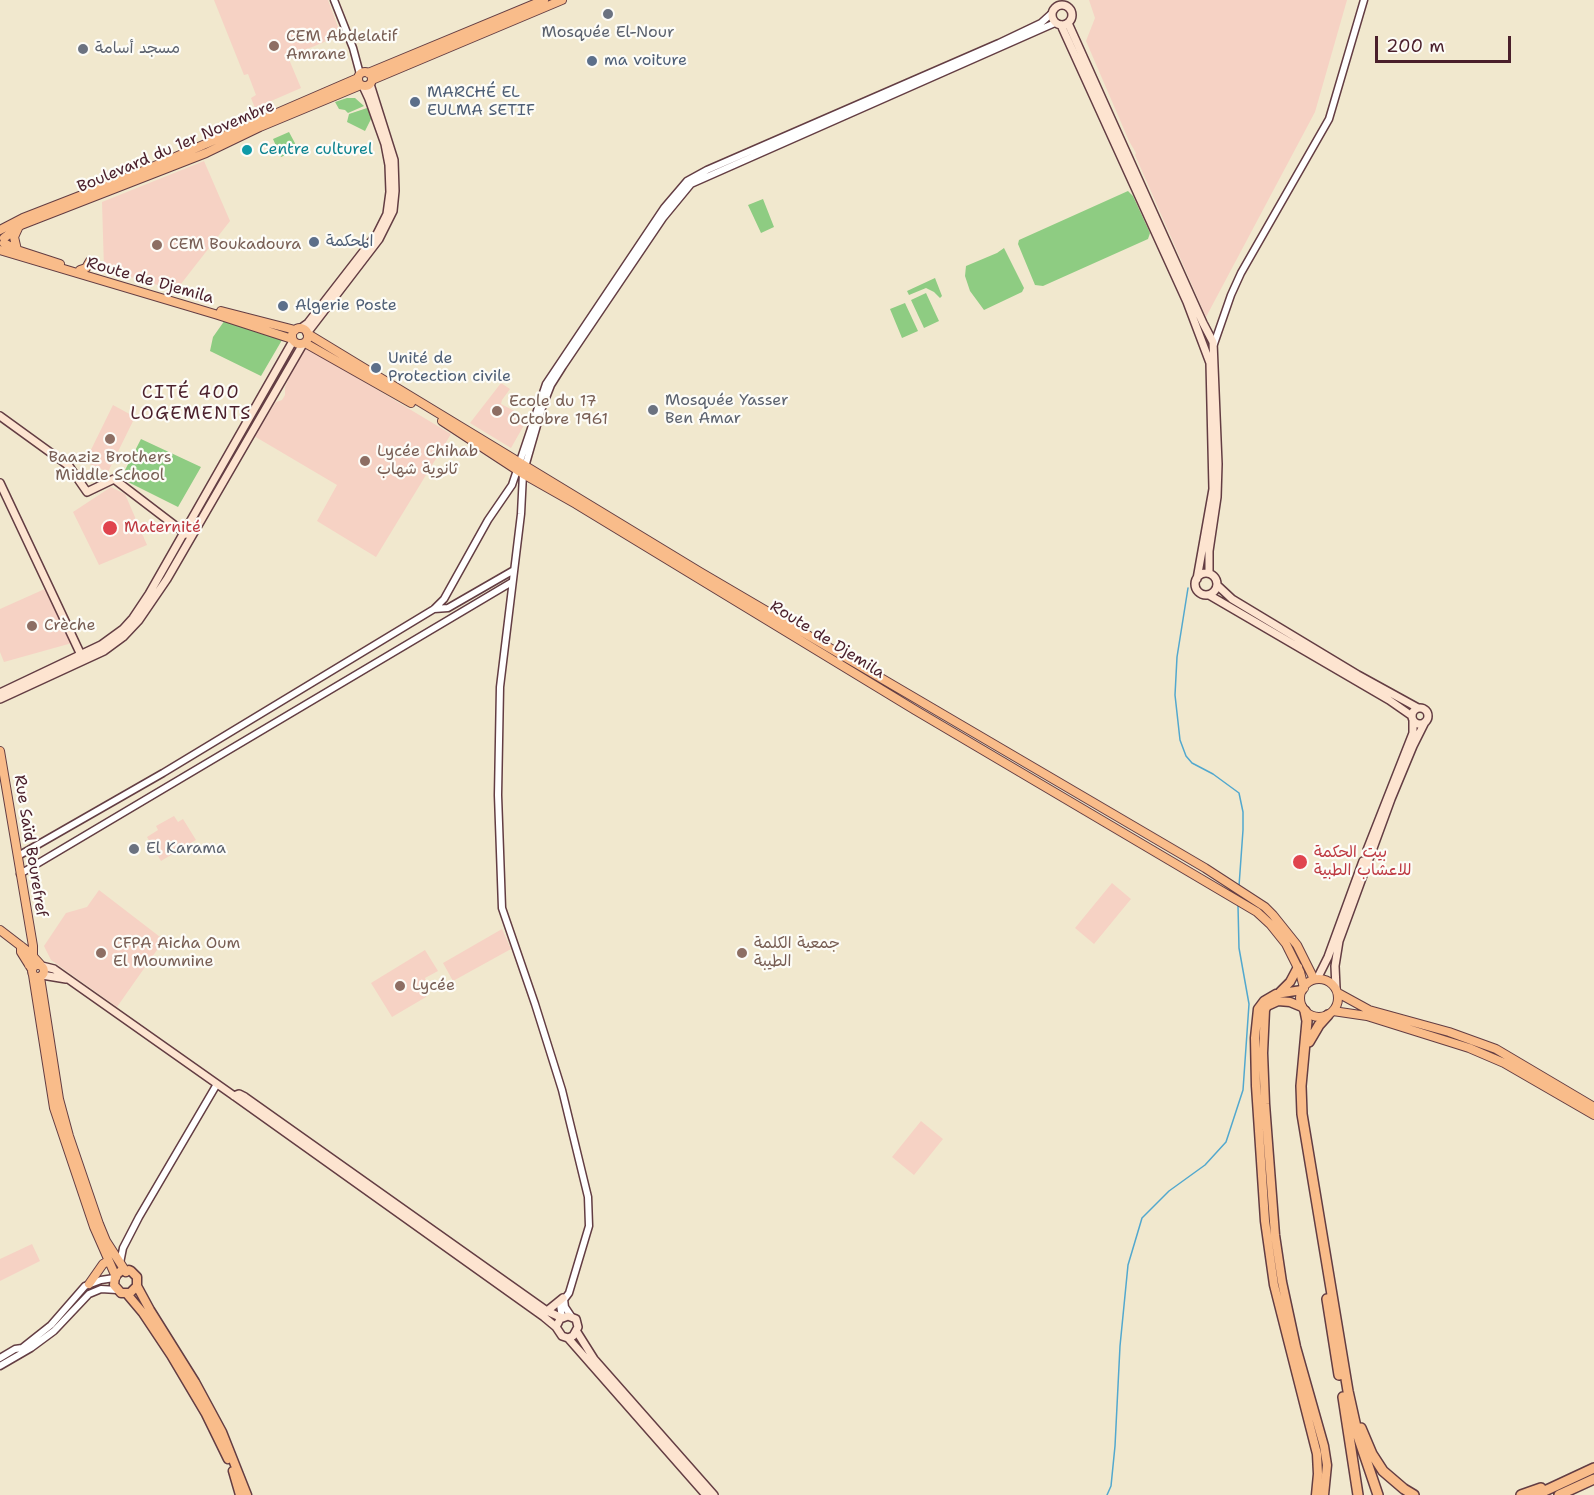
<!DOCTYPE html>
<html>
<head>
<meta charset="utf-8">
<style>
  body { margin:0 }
  #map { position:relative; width:1594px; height:1495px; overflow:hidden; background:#f1e8ce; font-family:"Shantell Sans",sans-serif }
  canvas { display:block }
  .scale { position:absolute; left:1375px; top:36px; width:136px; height:27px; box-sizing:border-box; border:3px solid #4a1f2b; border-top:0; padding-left:8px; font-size:18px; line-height:21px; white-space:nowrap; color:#4a1f2b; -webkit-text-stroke:4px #fdfcf7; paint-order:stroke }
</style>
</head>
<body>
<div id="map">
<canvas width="1594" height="1495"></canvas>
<div class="scale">200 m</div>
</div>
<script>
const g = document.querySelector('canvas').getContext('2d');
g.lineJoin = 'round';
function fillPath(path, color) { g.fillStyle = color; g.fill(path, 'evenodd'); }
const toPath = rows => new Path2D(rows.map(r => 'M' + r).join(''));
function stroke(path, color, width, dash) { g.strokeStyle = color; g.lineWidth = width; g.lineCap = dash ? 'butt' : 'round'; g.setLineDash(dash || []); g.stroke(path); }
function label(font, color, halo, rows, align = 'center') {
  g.font = font + ' "Shantell Sans","Playpen Sans Arabic",sans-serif'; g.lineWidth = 4.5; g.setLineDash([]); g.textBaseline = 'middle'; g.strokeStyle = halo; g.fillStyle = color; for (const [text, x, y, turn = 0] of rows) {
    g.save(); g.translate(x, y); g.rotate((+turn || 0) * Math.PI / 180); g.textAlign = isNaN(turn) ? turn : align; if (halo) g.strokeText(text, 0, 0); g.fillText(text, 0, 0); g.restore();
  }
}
fillPath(toPath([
  [214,0,328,0,341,35,288,57,301,88,255,108,251,98,256,95,248,74,244,75],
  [1089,0,1347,0,1315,112,1206,317,1135,155,1136,153,1129,141,1086,41,1095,18],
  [204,161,230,221,177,289,171,289,104,269,102,202],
  [306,347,451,434,376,557,317,521,337,485,254,436,276,402,282,400,285,395,285,387,296,362],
  [501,383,510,389,502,400,501,404,528,418,511,448,470,423],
  [113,405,135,417,108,472,85,462],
  [111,487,125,494,147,545,99,565,73,512],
  [47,588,72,643,4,662,0,652,0,609],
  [174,816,178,822,183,819,196,840,161,861,147,837,158,830,156,826],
  [1112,883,1131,899,1094,944,1075,928],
  [99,890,164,940,117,1007,51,960,44,946,66,913,87,907],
  [502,929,511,949,453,981,443,963],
  [425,950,438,971,425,978,429,989,426,997,392,1017,371,983],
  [921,1121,943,1139,914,1175,892,1157],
  [32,1244,40,1261,0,1281,0,1259]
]), '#f6d2c4');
fillPath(toPath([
  [347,98,355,98,364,106,348,113,345,110,339,109,335,102],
  [367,108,372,117,365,131,347,122,349,114],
  [289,132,297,147,295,151,281,157,273,139],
  [1128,191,1133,196,1150,233,1148,239,1043,286,1035,285,1018,244,1019,240],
  [763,199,774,227,761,233,748,205],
  [1004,248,1024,288,1022,292,984,310,970,291,965,276,966,266,997,253],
  [935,278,942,296,940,298,934,292,926,288,909,295,907,291],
  [926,293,939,321,924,328,911,300],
  [905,303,918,331,902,338,890,309],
  [225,320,274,334,282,340,261,376,210,351,213,337],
  [141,439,201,467,178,507,128,482,124,472]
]), '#8ecc82');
stroke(toPath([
  [1188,588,1177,657,1175,695,1180,740,1186,756,1192,763,1213,774,1239,793,1243,812,1243,830,1239,886],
  [1107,1495,1111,1486,1115,1446,1120,1346,1128,1265,1142,1218,1169,1191,1205,1165,1226,1142,1243,1090,1249,1004,1239,948,1238,906]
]), '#52a8ce', 1.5);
const tertiary = toPath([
  [334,0,353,48,360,74],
  [1214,344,1231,295,1241,273,1329,119,1364,0],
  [434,609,448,608,514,570],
  [18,856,163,773,434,609,444,599,488,520,512,485,546,384,664,208,687,181,707,170,999,43,1041,23,1051,14],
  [20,874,512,582],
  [120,1263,123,1248,139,1217,217,1084],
  [564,1299,565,1307,571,1316],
  [562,1317,560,1305,569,1293,589,1226,588,1197,562,1090,535,1004,502,908,498,795,500,687,521,514,523,474,542,408,551,385,563,366,663,218,691,184,1055,23],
  [0,1358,15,1349,22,1348,51,1325,85,1286,101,1280,114,1278],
  [0,1366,31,1348,54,1331,89,1294,101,1289,117,1290]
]);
const secondary = toPath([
  '1052 15a10 10 0 1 1 20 0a10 10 0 1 1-20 0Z',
  [1068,23,1203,323,1213,342,1218,464,1217,497,1209,551,1209,573],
  [1061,25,1187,302,1210,363,1213,489,1197,579],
  [301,328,308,323,377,234,387,214,390,192,389,165,385,144,369,99,363,86],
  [307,333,379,239,393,211,395,191,394,160,370,84],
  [0,416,69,466,87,492,114,479,186,534],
  [0,483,81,655],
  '1195 584a11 11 0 1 1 22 0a11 11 0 1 1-22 0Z',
  [1217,585,1232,599,1358,675,1418,708],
  [1209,595,1389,700,1412,716],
  [0,693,101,645,123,629,133,618,149,594,293,341],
  [0,699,104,651,123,637,139,620,167,579,303,344],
  '1412 716a8 8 0 1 1 16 0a8 8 0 1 1-16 0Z',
  [1367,850,1413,733,1413,721],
  [42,966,54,969,237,1098,544,1317,556,1327,562,1336,568,1338,573,1336,578,1327,576,1319,568,1316,560,1319,556,1327],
  [42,975,66,979],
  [1317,979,1328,957,1363,861],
  [1336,988,1335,966,1339,941,1391,799,1413,746,1425,722],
  [234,1096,239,1094,245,1097,547,1311,562,1318],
  [547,1311,563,1298],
  [577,1332,594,1359,714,1495],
  [568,1338,706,1495]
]);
const primary = toPath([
  '358 79a7 7 0 1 1 14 0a7 7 0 1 1-14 0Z',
  [368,73,544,0],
  [372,80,562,0],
  [0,230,23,218,136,174,358,78],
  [4,238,21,225,206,153,260,127,361,85],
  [4,243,17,250,60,264],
  [0,250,218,315,292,339],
  [17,250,14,237,19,226],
  [80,270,86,268,90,261],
  [221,311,295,330],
  '292 336a8 8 0 1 1 16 0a8 8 0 1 1-16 0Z',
  [308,334,700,572,1205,868,1265,907,1273,915,1297,945,1314,979],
  [305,343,411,403],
  [442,421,523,474,576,504,915,710,1257,912,1270,924,1286,944,1300,972,1304,988],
  [0,751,33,946,33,955,29,965],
  [0,930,30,953,40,964],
  [21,946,21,952,31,968],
  '32 971a6 6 0 1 1 12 0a6 6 0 1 1-12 0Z',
  [33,975,54,1108,94,1227,116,1277],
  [40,977,59,1099,69,1136,99,1224,106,1241,126,1272],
  '1300 998a19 19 0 1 1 38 0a19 19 0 1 1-38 0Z',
  [1338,993,1369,1010,1449,1032,1496,1049,1594,1107],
  [1333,1011,1367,1016,1469,1048,1504,1063,1594,1115],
  [89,1284,103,1264,108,1261]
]);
const trunk = toPath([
  [1302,990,1276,994,1264,1001,1258,1009,1255,1038,1256,1086,1265,1221,1274,1285,1317,1454,1318,1474,1316,1495],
  [1280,992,1290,982,1298,967],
  [1302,1007,1290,1002,1278,1001,1267,1006,1265,1010,1263,1053,1265,1104,1275,1235,1282,1282,1296,1347,1324,1446,1327,1465,1324,1495],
  [122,1270,126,1272,129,1270,131,1271,137,1277,137,1286,130,1293,121,1293,114,1285,115,1276,122,1270],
  [137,1286,150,1310,195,1382,222,1432,247,1495],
  [127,1294,143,1313,171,1355,206,1414,228,1459],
  [233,1471,240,1495]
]);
const motorway = toPath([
  [1305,1011,1307,1021,1301,1086,1302,1114,1348,1391,1358,1436,1378,1495],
  [1309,1042,1319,1025,1328,1015],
  [1327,1299,1339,1375],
  [1343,1397,1358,1495],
  [1361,1428,1372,1454,1383,1471,1404,1489,1414,1495],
  [1521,1495,1541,1488],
  [1536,1495,1594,1468],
  [1559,1495,1594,1479]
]);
stroke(tertiary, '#633d43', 9);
stroke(secondary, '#633d43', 10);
stroke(primary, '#633d43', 10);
stroke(trunk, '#633d43', 11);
stroke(motorway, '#633d43', 12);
stroke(tertiary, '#fff', 6);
stroke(secondary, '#fde4d0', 7);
stroke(primary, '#f9bc8a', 8);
stroke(trunk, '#f9bc8a', 8);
stroke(motorway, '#f9bc8a', 9);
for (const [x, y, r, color] of [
  [608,14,6,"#6b7280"],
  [274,46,6,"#8d6e63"],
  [83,49,6,"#6b7280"],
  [592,61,6,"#5c6f8a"],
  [415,102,6,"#5c6f8a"],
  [247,150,6,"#0f9aa8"],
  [314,242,6,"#5c6f8a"],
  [157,245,6,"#8d6e63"],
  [283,306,6,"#5c6f8a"],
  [376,368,6,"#5c6f8a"],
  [653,410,6,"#6b7280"],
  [497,411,6,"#8d6e63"],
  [110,439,6,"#8d6e63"],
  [365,461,6,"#8d6e63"],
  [110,528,8,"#e0444e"],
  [32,626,6,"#8d6e63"],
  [134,849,6,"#6b7280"],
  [1300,862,8,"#e0444e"],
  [101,953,6,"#8d6e63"],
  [742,953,6,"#8d6e63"],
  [400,986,6,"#8d6e63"]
]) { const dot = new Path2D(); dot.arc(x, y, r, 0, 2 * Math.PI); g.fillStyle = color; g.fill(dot); stroke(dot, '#fdfcf7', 2); }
label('16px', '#5b616d', '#fdfcf7', [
  ["Mosquée El-Nour",608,33,"center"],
  ["مسجد أسامة",95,49],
  ["Mosquée Yasser",665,401],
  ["Ben Amar",665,419],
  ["El Karama",146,849]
], 'left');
label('16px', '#785e54', '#fdfcf7', [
  ["CEM Abdelatif",286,37],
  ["Amrane",286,55],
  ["CEM Boukadoura",169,245],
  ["Ecole du 17",509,402],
  ["Octobre 1961",509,420],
  ["Lycée Chihab",377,452],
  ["ثانوية شهاب",377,470],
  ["Baaziz Brothers",110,458,"center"],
  ["Middle School",110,476,"center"],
  ["Crèche",44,626],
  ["CFPA Aicha Oum",113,944],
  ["El Moumnine",113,962],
  ["جمعية الكلمة",754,944],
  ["الطيبة",754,962],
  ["Lycée",412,986]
], 'left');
label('16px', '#4e5e75', '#fdfcf7', [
  ["ma voiture",604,61],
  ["MARCHÉ EL",427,93],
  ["EULMA SETIF",427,111],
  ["المحكمة",326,242],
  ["Algerie Poste",295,306],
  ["Unité de",388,359],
  ["Protection civile",388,377]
], 'left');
label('16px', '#4a1f2b', '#fdfcf7', [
  ["Boulevard du 1er Novembre",176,147,-23],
  ["Route de Djemila",150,281,16],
  ["Route de Djemila",827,640,32],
  ["Rue Saïd Bourefref",30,846,81]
]);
label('16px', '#0d838f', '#fdfcf7', [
  ["Centre culturel",259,150]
], 'left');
label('16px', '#be3a42', '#fdfcf7', [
  ["Maternité",124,528],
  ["بيت الحكمة",1314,853],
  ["للاعشاب الطبية",1314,871]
], 'left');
g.letterSpacing = '1.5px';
label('18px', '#4a1f2b', '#fdfcf7', [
  ["CITÉ 400",191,393],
  ["LOGEMENTS",191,414]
]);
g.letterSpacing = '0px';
</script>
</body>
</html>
